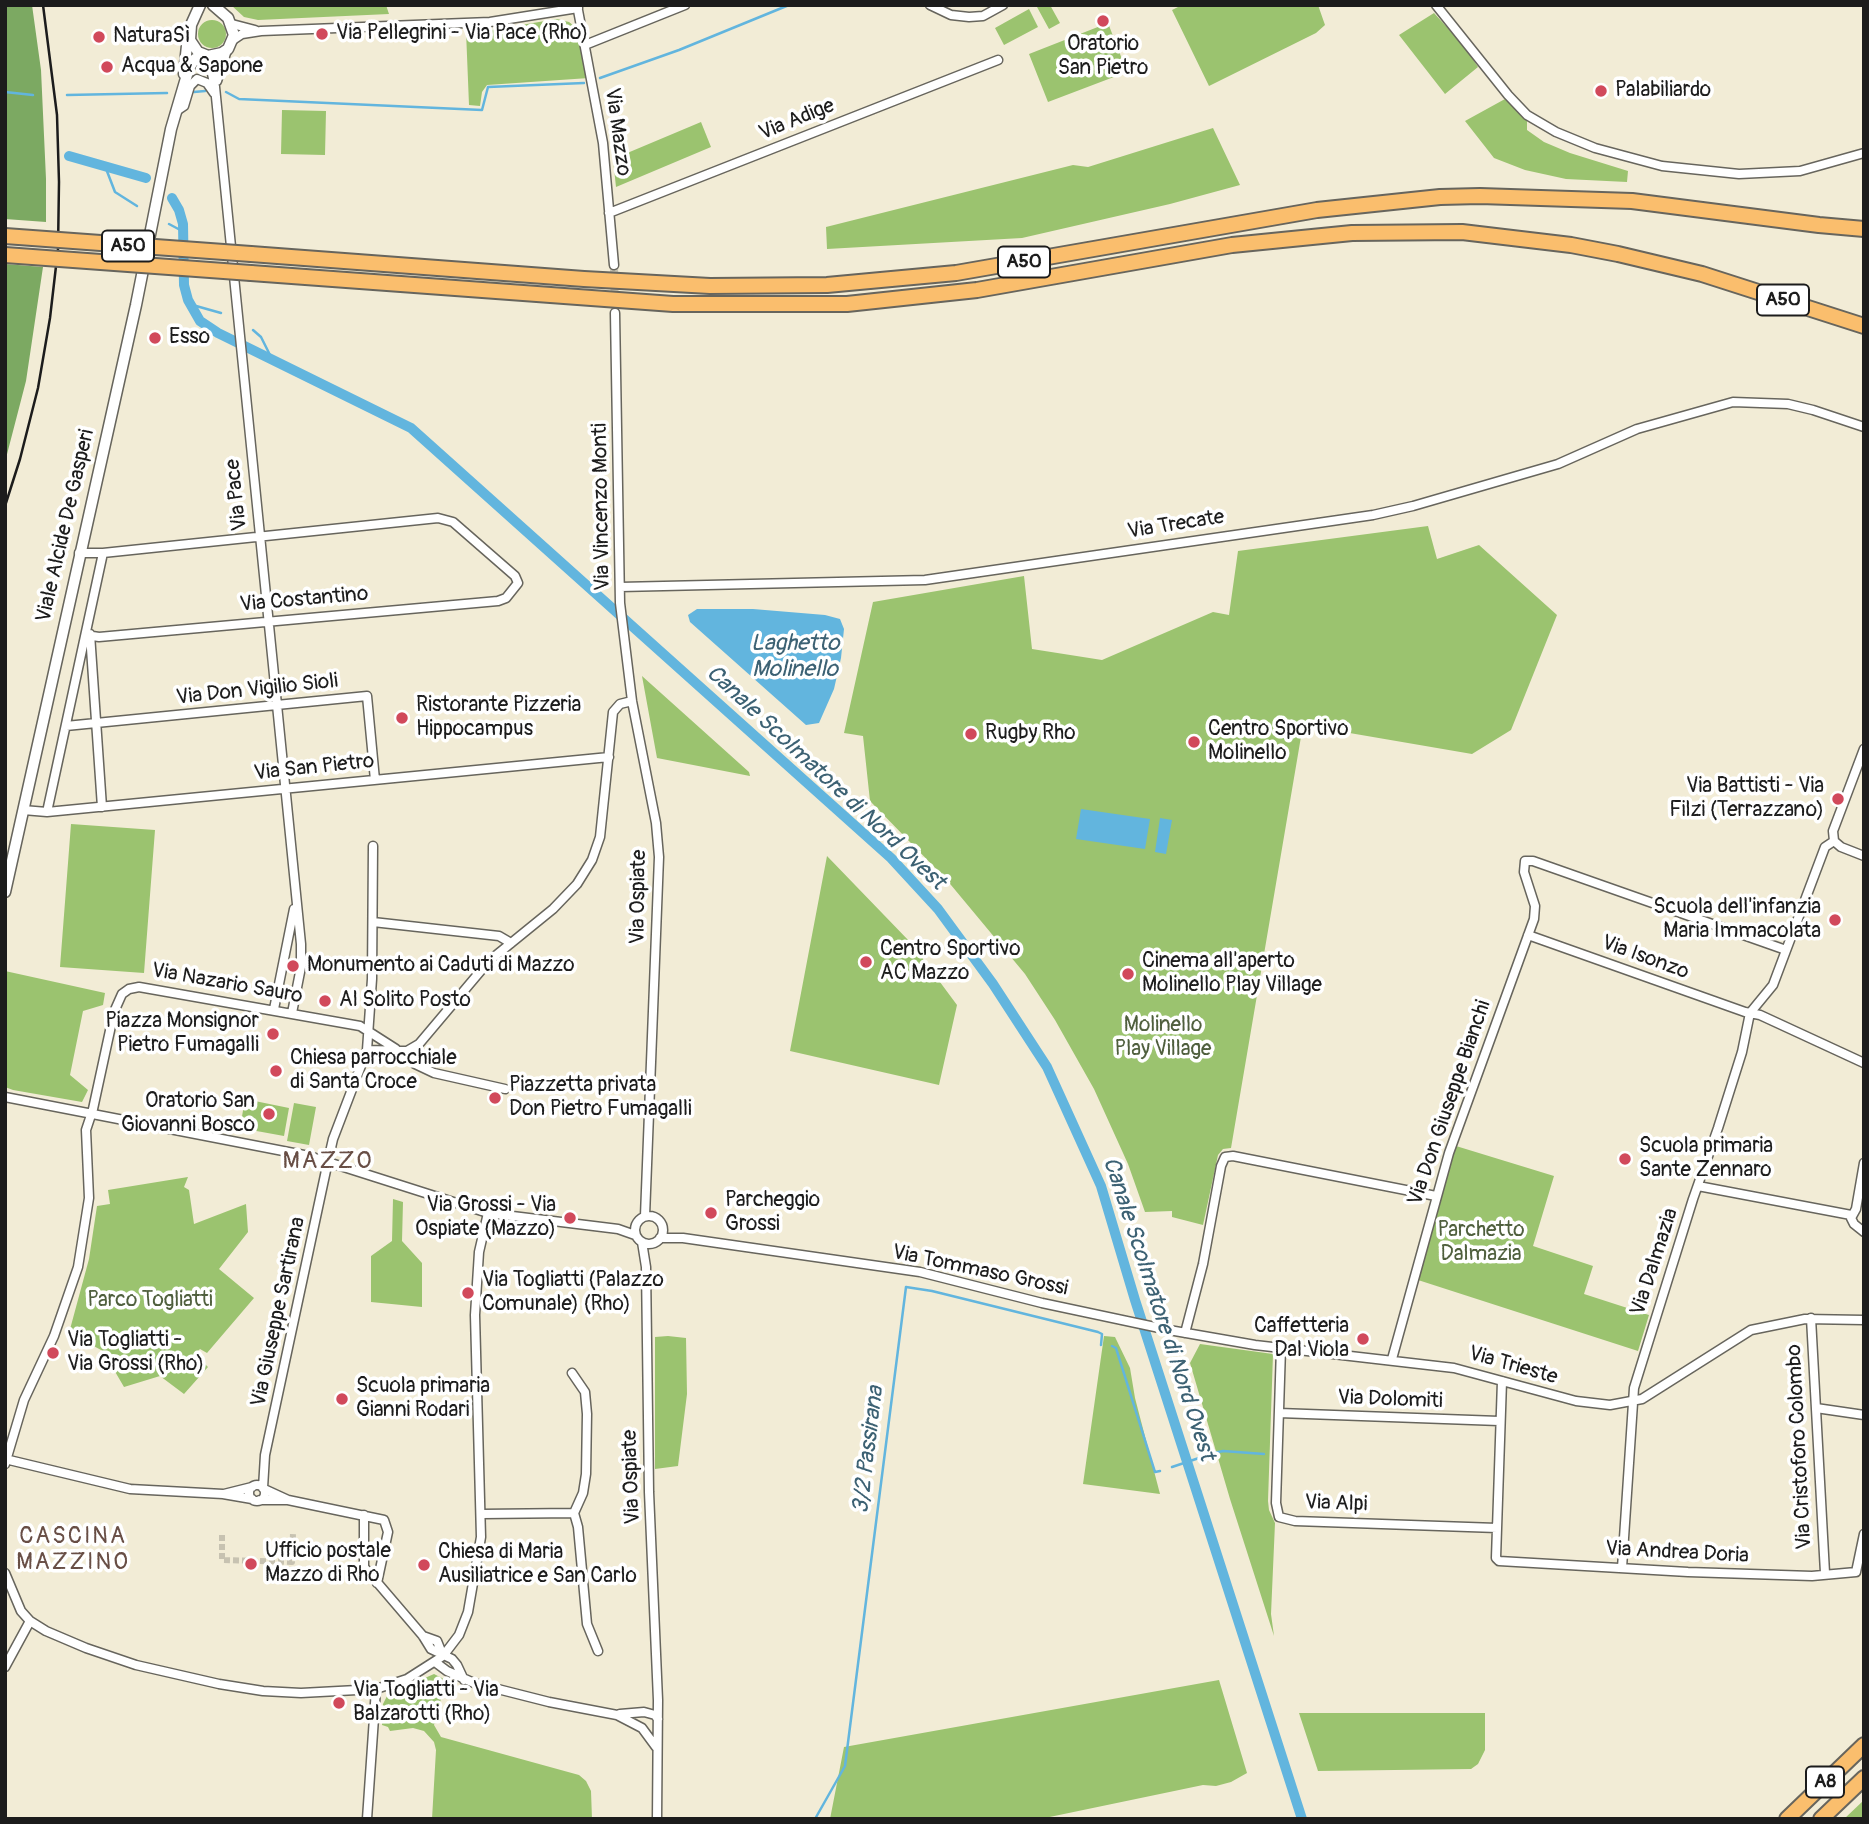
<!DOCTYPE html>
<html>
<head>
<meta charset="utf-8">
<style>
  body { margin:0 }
  #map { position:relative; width:1869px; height:1824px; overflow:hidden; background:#f2ecd6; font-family:Pangolin,sans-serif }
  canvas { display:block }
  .frame { position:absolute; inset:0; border:7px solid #1c1c1c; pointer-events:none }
</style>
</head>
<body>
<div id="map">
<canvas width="1869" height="1824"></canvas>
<div class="frame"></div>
</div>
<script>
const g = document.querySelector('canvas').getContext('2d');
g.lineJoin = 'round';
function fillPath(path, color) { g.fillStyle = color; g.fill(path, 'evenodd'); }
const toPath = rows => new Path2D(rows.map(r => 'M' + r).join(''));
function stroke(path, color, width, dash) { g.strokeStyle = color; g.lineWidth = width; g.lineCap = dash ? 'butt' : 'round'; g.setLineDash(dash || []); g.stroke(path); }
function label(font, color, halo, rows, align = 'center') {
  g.font = font + ' Pangolin,sans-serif'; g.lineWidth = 7; g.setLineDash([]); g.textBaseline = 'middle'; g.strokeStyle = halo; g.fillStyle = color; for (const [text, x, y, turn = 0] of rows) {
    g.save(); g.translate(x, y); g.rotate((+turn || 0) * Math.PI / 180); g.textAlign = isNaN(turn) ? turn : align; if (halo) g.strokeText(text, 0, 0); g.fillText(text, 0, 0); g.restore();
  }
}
fillPath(toPath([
  [231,5,386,5,389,14,258,20,244,17],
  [1041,5,1050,5,1060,23,1049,29,1037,7],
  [1182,5,1318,5,1325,25,1316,33,1209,86,1172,10],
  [1029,9,1038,27,1004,45,995,28],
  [1434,13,1465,47,1478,67,1445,94,1399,35],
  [557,19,569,22,578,29,589,78,487,85,482,92,480,106,469,105,466,31,485,31],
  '198 34a14 14 0 1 1 28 0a14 14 0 1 1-28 0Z',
  [1108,23,1127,72,1048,102,1029,54],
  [1505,99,1527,120,1527,130,1544,142,1570,153,1628,171,1627,182,1566,179,1525,170,1494,158,1465,121],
  [282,110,326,111,325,155,281,154],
  [701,122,711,147,616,187,613,159],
  [1213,128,1240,185,1170,204,1022,238,827,249,826,227,1073,165,1088,167],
  [1428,526,1437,559,1479,545,1557,615,1511,730,1472,754,1303,725,1231,1148,1223,1149,1218,1155,1203,1225,1172,1217,1172,1211,1145,1212,1128,1164,1094,1089,1055,1020,1025,974,946,879,870,801,863,736,844,733,873,602,1024,576,1032,649,1102,660,1213,612,1229,615,1238,551],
  [642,676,749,772,750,776,657,758],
  [71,824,155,830,144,973,60,967],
  [827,856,911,943,957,1005,939,1085,790,1051],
  [5,971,105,993,103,1005,83,1011,70,1075,88,1090,82,1102,13,1090,5,1087],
  [245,1099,289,1108,284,1136,240,1128],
  [294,1103,316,1107,309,1145,287,1141],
  [1456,1146,1554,1176,1533,1246,1593,1266,1584,1294,1649,1315,1638,1351,1418,1280],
  [188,1177,184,1187,189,1190,194,1224,246,1204,248,1232,219,1269,254,1298,207,1353,200,1349,195,1354,208,1367,184,1394,160,1376,124,1387,103,1351,69,1333,89,1259,97,1206,110,1204,108,1190],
  [393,1199,403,1202,402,1241,422,1263,422,1307,371,1302,371,1256,392,1241],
  [668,1336,686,1338,687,1394,678,1466,655,1469,655,1337],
  [1104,1336,1115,1337,1130,1368,1135,1398,1160,1494,1083,1484],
  [1200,1344,1273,1354,1268,1501,1269,1510,1275,1523,1271,1614,1274,1636,1230,1499,1190,1363],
  [434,1674,446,1680,434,1725,441,1737,579,1775,586,1781,591,1791,592,1819,432,1819,436,1750,434,1742,424,1731,413,1728,390,1731,388,1727,382,1725,383,1704,388,1694],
  [1219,1680,1247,1773,1231,1782,1216,1786,1203,1785,1040,1819,830,1819,844,1747],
  [1299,1713,1485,1713,1485,1750,1478,1764,1471,1769,1318,1771],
  [1864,1800,1864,1819,1844,1819]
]), '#9bc36f');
fillPath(toPath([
  [5,5,32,5,41,70,46,179,46,222,5,219],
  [5,264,43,267,26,381,5,462]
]), '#7ca962');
fillPath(toPath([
  [697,609,753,609,825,615,840,619,844,629,841,658,834,689,819,723,806,725,690,622,688,615],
  [1081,809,1150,819,1145,849,1076,839],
  [1160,818,1172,820,1166,854,1155,852]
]), '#62b5de');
stroke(toPath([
  [600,78,679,50,789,5],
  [5,92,33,95],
  [194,92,205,91],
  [226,92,239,99,482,110,488,87,584,83],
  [67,95,167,93],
  [105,166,115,192,137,206],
  [169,224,184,232],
  [189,304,221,313],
  [253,330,261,337,272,359],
  [1112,1346,1116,1348,1155,1472,1160,1471],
  [1214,1453,1223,1451,1264,1454],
  [1172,1467,1202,1457],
  [815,1819,845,1766,906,1287,932,1291,1098,1332,1102,1334,1101,1345]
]), '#62b5de', 2.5);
stroke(toPath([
  [69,156,146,178],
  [172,198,179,210,183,224,184,285,188,300,200,321,218,333,411,428,891,858,938,909,993,984,1047,1067,1101,1186,1135,1300,1302,1819]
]), '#62b5de', 10);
stroke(toPath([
  [222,1535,222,1560,292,1562,293,1533]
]), '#c7c2b1', 6, [6, 3]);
stroke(toPath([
  [614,265,615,313]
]), '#c7c2b1', 8, [8, 4]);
const minor = toPath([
  [577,5,603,143,614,265],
  [930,5,951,15,969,17,983,16,1003,5],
  [1436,5,1508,95,1527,115,1556,132,1595,148,1662,166,1739,174,1800,171,1864,153],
  [232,24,255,30],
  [233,40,242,34,261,31,490,22,578,8],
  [585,45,685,5],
  [208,56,215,87,301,944,301,967,292,1013],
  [217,81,227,50],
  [178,110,184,106,190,86,197,79,207,83,214,93],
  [609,213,998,60],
  [615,313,620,603,632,701,656,823,659,857,645,1216],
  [79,553,103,553,438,518,453,522,515,576,518,583,506,598,498,601,99,637,86,635],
  [620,587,925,580,1373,515,1413,506,1558,464,1637,429,1733,402,1788,404,1813,410,1864,427],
  [90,634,102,807],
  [66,726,367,696,375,780],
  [23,810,47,812,609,757],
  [47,812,103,553],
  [1834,841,1833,831,1864,749],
  [1834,841,1841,847,1864,856],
  [373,922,499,936,511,943],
  [1528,935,1745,1012,1760,1015,1864,1063],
  [274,1009,294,909],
  [1750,1013,1773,985,1825,847,1834,841],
  [367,1050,407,1051,419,1044,489,961,553,909,577,884,592,860,600,837,613,712,620,704,632,701],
  [407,1051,415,1064,434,1073,505,1089],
  [5,1097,309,1156,488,1213,618,1229,635,1235],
  [1864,1163,1856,1209,1851,1218,1854,1224,1864,1232],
  [1698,1186,1851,1215],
  '635 1230a14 14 0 1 1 28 0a14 14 0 1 1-28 0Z',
  [660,1238,683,1238,920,1272,1042,1303,1169,1330,1255,1345,1454,1368,1576,1401,1610,1405,1642,1399,1751,1330,1805,1319,1864,1320],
  [642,1242,646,1267,649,1492,658,1700,657,1819],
  [1811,1318,1825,1573],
  [1185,1333,1203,1264,1221,1166,1225,1157,1233,1156,1436,1196],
  [1281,1348,1276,1503,1279,1517,1295,1521,1497,1528],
  [1392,1359,1449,1153,1534,919,1535,906,1524,872,1525,861,1533,861,1786,950],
  [1502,1381,1496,1558,1499,1561,1688,1572,1812,1576,1856,1572,1864,1534],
  [1816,1408,1864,1415],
  [1279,1413,1499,1421],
  [5,1459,130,1489,223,1494,252,1499],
  [5,1464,24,1400,54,1336,78,1267,89,1198,86,1130,93,1109,114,1012,122,994,129,989,139,987,360,1026,396,1049],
  '249 1493a8 8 0 1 1 16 0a8 8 0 1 1-16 0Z',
  [263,1488,265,1455,328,1161,333,1139,367,1050,372,979,373,846],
  [264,1489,288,1500,384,1520,388,1532,377,1583],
  [224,1494,252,1487],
  [260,1500,288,1500],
  [574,1513,578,1527,587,1624,598,1651],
  [482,1514,574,1513,583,1493,586,1474,587,1414,585,1392,572,1373],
  [364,1515,364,1567,423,1636,431,1649,452,1659,457,1665,464,1680],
  [1622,1568,1634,1388,1693,1199,1718,1128,1742,1052,1750,1013],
  [5,1573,21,1611,30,1621,46,1631,86,1648,136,1665,219,1684,263,1691,301,1693,376,1689,407,1679,443,1656,459,1635,468,1612,481,1537,475,1315,479,1252,488,1213],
  [423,1636,437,1641,443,1656],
  [435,1662,447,1671,474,1683,549,1702,617,1715,642,1728,656,1747],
  [5,1667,30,1621],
  [620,1714,644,1712,655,1715,658,1719],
  [367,1819,376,1689]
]);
const tertiary = toPath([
  [200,5,191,25,190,40,198,52,208,56,222,53,228,49,234,35,228,18,213,5],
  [184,74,188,36],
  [5,892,136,305,171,129,189,68,195,59,205,55]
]);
const motorway = toPath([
  [251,254,584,279,710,286,827,285,956,273,1317,210,1440,197,1480,196,1632,201,1819,225,1864,229],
  [251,273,673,304,847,304,977,290,1232,245,1352,233,1462,232,1571,245,1618,254,1702,274,1864,326],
  [1787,1819,1864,1745],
  [1821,1819,1864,1778]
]);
stroke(minor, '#67655d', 11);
stroke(tertiary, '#67655d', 13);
stroke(motorway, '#67655d', 18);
stroke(minor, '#fff', 8);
stroke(tertiary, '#fff', 10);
stroke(motorway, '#fabe6d', 14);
stroke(toPath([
  [5,506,20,459,38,388,50,318,58,249,59,182,57,115,43,5]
]), '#1c1c1c', 2.5);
const motorwayBridge = toPath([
  [5,236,251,254],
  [5,255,251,273]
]);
stroke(motorwayBridge, '#67655d', 18, []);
stroke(motorwayBridge, '#fabe6d', 14);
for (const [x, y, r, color] of [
  [1103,21,7,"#d1495b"],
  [322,34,7,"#d1495b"],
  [99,37,7,"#d1495b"],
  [107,67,7,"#d1495b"],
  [1601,91,7,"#d1495b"],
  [155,338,7,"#d1495b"],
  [402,718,7,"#d1495b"],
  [971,734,7,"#d1495b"],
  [1194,742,7,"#d1495b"],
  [1838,799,7,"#d1495b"],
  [1835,920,7,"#d1495b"],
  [866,962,7,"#d1495b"],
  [293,966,7,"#d1495b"],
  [1128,974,7,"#d1495b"],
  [325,1001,7,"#d1495b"],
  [273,1034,7,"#d1495b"],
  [276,1071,7,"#d1495b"],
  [495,1098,7,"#d1495b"],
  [269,1114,7,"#d1495b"],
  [1625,1159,7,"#d1495b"],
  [711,1213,7,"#d1495b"],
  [570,1218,7,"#d1495b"],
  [468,1293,7,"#d1495b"],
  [1363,1339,7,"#d1495b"],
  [53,1353,7,"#d1495b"],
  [342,1399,7,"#d1495b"],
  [251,1564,7,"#d1495b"],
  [424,1565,7,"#d1495b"],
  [339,1703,7,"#d1495b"]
]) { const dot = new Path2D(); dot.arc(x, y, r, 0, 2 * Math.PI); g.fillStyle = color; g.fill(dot); stroke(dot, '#fff', 2.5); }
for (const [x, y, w] of [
  [128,246,52],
  [1024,262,52],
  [1783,300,52],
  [1825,1782,38]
]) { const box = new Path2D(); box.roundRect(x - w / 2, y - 15.5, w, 31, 5); g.fillStyle = '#fff'; g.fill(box); stroke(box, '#1c1c1c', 2); }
label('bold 19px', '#1c1c1c', null, [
  ["A50",128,246],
  ["A50",1024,262],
  ["A50",1783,300],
  ["A8",1825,1782]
]);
label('21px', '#1c1c1c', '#fff', [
  ["Via Pellegrini - Via Pace (Rho)",336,34],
  ["NaturaSì",113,37],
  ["Oratorio",1103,45,"center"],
  ["San Pietro",1103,69,"center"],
  ["Acqua & Sapone",121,67],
  ["Palabiliardo",1615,91],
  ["Esso",169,338],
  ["Ristorante Pizzeria",416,706],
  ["Hippocampus",416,730],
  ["Centro Sportivo",1208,730],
  ["Molinello",1208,754],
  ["Rugby Rho",985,734],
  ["Via Battisti - Via",1824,787,"right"],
  ["Filzi (Terrazzano)",1824,811,"right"],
  ["Scuola dell'infanzia",1821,908,"right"],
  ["Maria Immacolata",1821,932,"right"],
  ["Centro Sportivo",880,950],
  ["AC Mazzo",880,974],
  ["Cinema all'aperto",1142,962],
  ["Molinello Play Village",1142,986],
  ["Monumento ai Caduti di Mazzo",307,966],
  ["Al Solito Posto",339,1001],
  ["Piazza Monsignor",259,1022,"right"],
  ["Pietro Fumagalli",259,1046,"right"],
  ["Chiesa parrocchiale",290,1059],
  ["di Santa Croce",290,1083],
  ["Piazzetta privata",509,1086],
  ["Don Pietro Fumagalli",509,1110],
  ["Oratorio San",255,1102,"right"],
  ["Giovanni Bosco",255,1126,"right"],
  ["Scuola primaria",1639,1147],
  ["Sante Zennaro",1639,1171],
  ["Parcheggio",725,1201],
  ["Grossi",725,1225],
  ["Via Grossi - Via",556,1206,"right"],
  ["Ospiate (Mazzo)",556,1230,"right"],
  ["Via Togliatti (Palazzo",482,1281],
  ["Comunale) (Rho)",482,1305],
  ["Caffetteria",1349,1327,"right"],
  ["Dal Viola",1349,1351,"right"],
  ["Via Togliatti -",67,1341],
  ["Via Grossi (Rho)",67,1365],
  ["Scuola primaria",356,1387],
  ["Gianni Rodari",356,1411],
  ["Ufficio postale",265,1552],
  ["Mazzo di Rho",265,1576],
  ["Chiesa di Maria",438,1553],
  ["Ausiliatrice e San Carlo",438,1577],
  ["Via Togliatti - Via",353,1691],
  ["Balzarotti (Rho)",353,1715]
], 'left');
label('21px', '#1c1c1c', '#fff', [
  ["Via Adige",797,120,-22],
  ["Via Mazzo",617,132,82],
  ["Via Pace",237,495,-96],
  ["Via Vincenzo Monti",602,507,-91],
  ["Via Trecate",1176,525,-9],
  ["Viale Alcide De Gasperi",66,526,-77],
  ["Via Costantino",304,600,-5],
  ["Via Don Vigilio Sioli",257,690,-6],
  ["Via San Pietro",314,768,-6],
  ["Via Ospiate",639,897,-89],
  ["Via Isonzo",1645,958,20],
  ["Via Nazario Sauro",227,984,10],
  ["Via Don Giuseppe Bianchi",1450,1103,-71],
  ["Via Dalmazia",1655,1262,-72],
  ["Via Tommaso Grossi",980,1271,12],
  ["Via Giuseppe Sartirana",279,1312,-78],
  ["Via Trieste",1513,1366,16],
  ["Via Dolomiti",1390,1400,2],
  ["Via Cristoforo Colombo",1800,1447,-93],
  ["Via Ospiate",632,1477,-92],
  ["Via Alpi",1336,1504,2],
  ["Via Andrea Doria",1677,1553,3]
]);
label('21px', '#4f5f3d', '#fff', [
  ["Molinello",1163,1026],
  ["Play Village",1163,1050],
  ["Parchetto",1481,1231],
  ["Dalmazia",1481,1255],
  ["Parco Togliatti",150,1301]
]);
label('italic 23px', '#3c6173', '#fff', [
  ["Laghetto",795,644],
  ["Molinello",795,670],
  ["Canale Scolmatore di Nord Ovest",825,778,43],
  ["Canale Scolmatore di Nord Ovest",1158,1309,72],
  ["3/2 Passirana",869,1450,-83]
]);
g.letterSpacing = '2px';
label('23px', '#684e45', '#fff', [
  ["CASCINA",73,1537],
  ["MAZZINO",73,1563]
]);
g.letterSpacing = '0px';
g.letterSpacing = '2px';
label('24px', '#684e45', '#fff', [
  ["MAZZO",328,1162]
]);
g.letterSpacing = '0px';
</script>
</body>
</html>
